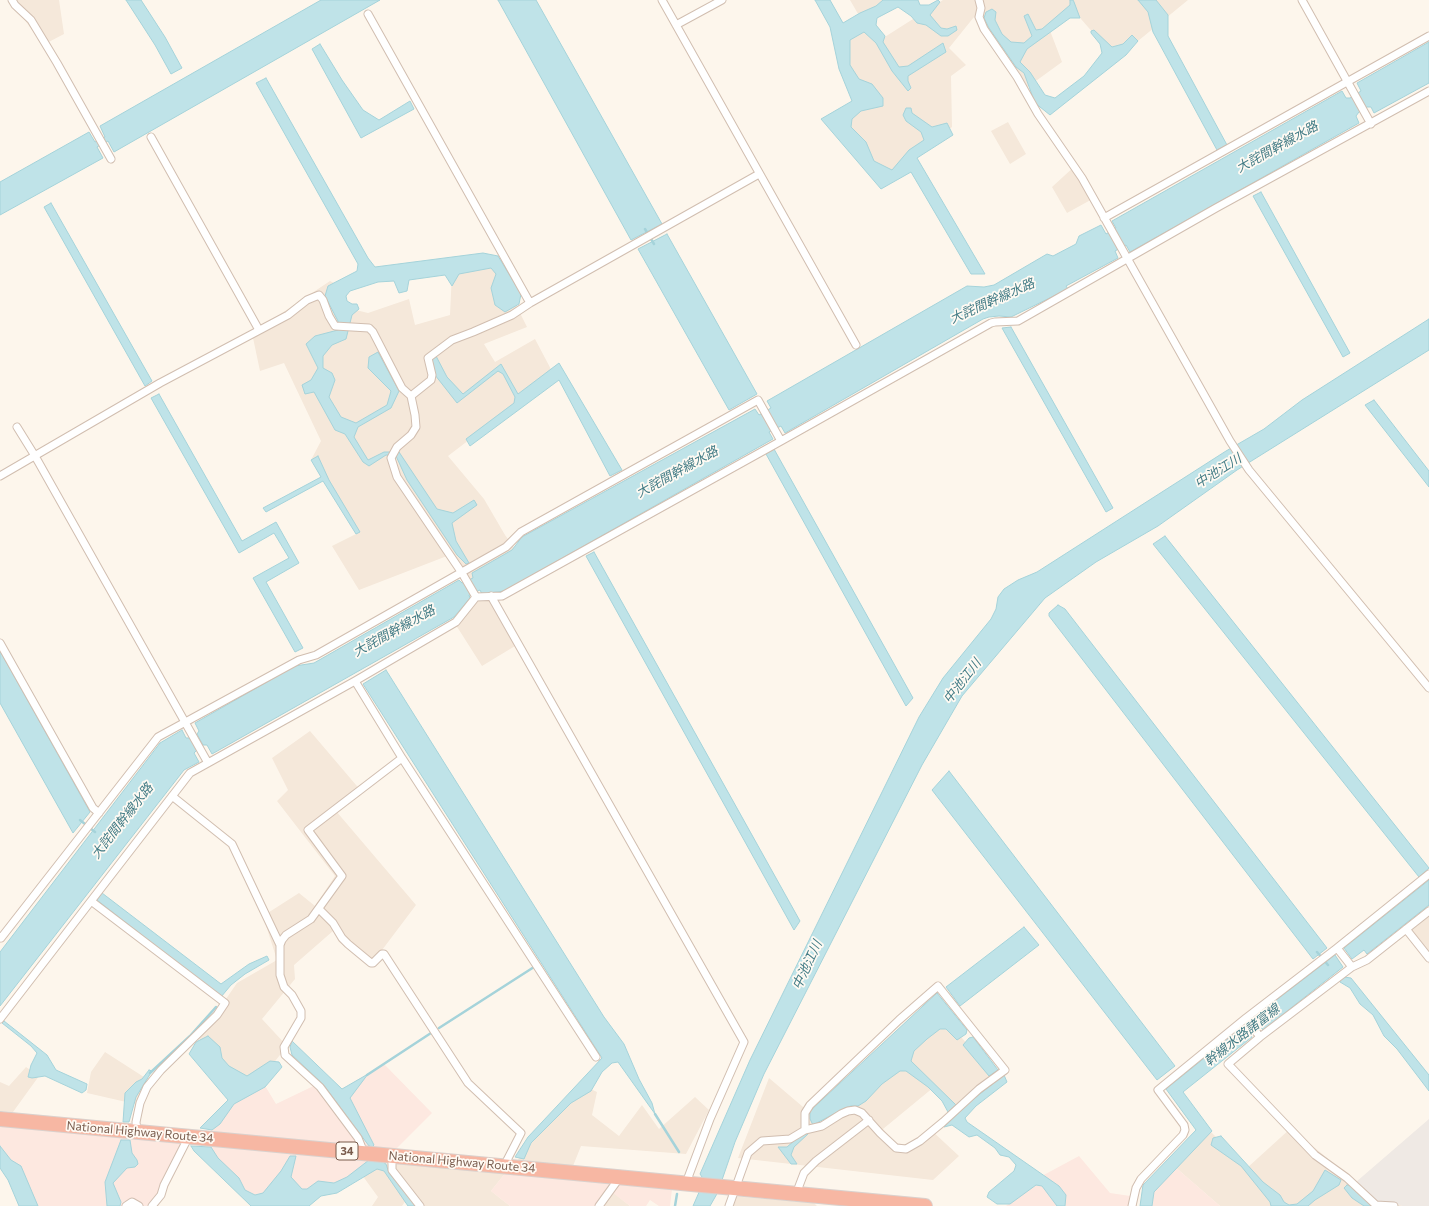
<!DOCTYPE html>
<html>
<head>
<meta charset="utf-8">
<style>
  body { margin:0 }
  canvas { display:block; background:#fdf6ec }
</style>
</head>
<body>
<canvas width="1429" height="1206"></canvas>
<script>
const g = document.querySelector('canvas').getContext('2d');
g.lineJoin = 'round';
function fillPath(path, color) { g.fillStyle = color; g.fill(path, 'evenodd'); }
const toPath = rows => new Path2D(rows.map(r => 'M' + r).join(''));
function stroke(path, color, width, dash) { g.strokeStyle = color; g.lineWidth = width; g.lineCap = dash ? 'butt' : 'round'; g.setLineDash(dash || []); g.stroke(path); }
function label(font, color, halo, rows, align = 'center') {
  g.font = font + ' Commissioner,"Noto Sans JP",sans-serif'; g.lineWidth = 3.5; g.setLineDash([]); g.textBaseline = 'middle'; g.strokeStyle = halo; g.fillStyle = color; for (const [text, x, y, turn = 0] of rows) {
    g.save(); g.translate(x, y); g.rotate((+turn || 0) * Math.PI / 180); g.textAlign = isNaN(turn) ? turn : align; if (halo) g.strokeText(text, 0, 0); g.fillText(text, 0, 0); g.restore();
  }
}
fillPath(toPath([
  [10,0,59,0,64,34,43,45],
  [850,0,901,0,861,19,880,40,943,0,1188,0,1116,59,1074,11,1049,28,1062,62,1022,91,974,17,949,48,966,65,951,76,952,127,881,181,832,123,857,100,836,37,861,19],
  [1008,122,1026,154,1010,164,991,131],
  [1076,165,1096,197,1067,213,1052,187],
  [494,261,527,327,484,344,495,362,535,339,554,375,448,456,484,499,505,535,518,553,465,585,447,556,359,590,332,546,356,534,311,460,321,441,284,363,260,371,252,333,330,281,342,287,344,307,368,313,409,299,415,325,450,315,452,272],
  [472,598,495,598,520,643,482,666,454,622],
  [310,731,362,792,336,811,416,905,370,966,339,942,333,931,294,965,295,979,262,1019,287,1046,261,1079,247,1092,195,1034,217,1012,237,983,277,960,263,916,299,893,315,906,335,876,277,801,288,790,272,758],
  [1429,900,1429,964,1399,925],
  [943,1016,1000,1082,961,1115,934,1087,883,1129,895,1143,910,1145,931,1130,959,1156,933,1180,738,1158,769,1078,816,1118],
  [105,1052,147,1079,135,1104,87,1093,91,1072],
  [26,1067,39,1076,13,1112,0,1111,0,1082,9,1086],
  [582,1085,597,1092,592,1115,619,1136,642,1105,659,1129,695,1097,709,1110,686,1154,581,1146,573,1166,518,1160,529,1139],
  [1207,1128,1247,1168,1291,1128,1356,1182,1376,1202,1394,1202,1402,1206,1220,1206,1174,1166],
  [402,1162,507,1171,491,1191,510,1206,413,1206,407,1199,402,1206,372,1206,378,1197,362,1175,379,1166],
  [609,1189,630,1206,596,1206],
  [730,1196,814,1203,817,1206,726,1206]
]), '#f5e8da');
fillPath(toPath([
  [384,1064,432,1113,379,1166,305,1197,247,1199,206,1150,213,1123,261,1079,276,1104,326,1080,342,1089],
  [0,1125,187,1142,158,1206,132,1206,124,1201,122,1206,27,1206,0,1161],
  [1079,1156,1110,1193,1137,1197,1137,1206,1006,1206,1040,1177],
  [1174,1166,1220,1206,1150,1206,1152,1190],
  [507,1171,672,1189,670,1206,659,1206,650,1200,646,1206,630,1206,609,1190,596,1206,510,1206,491,1191]
]), '#fde8e0');
fillPath(toPath([
  [1429,1119,1429,1206,1402,1206,1394,1202,1376,1202,1356,1182]
]), '#efe9e4');
const water = toPath([
  [126,0,141,0,165,37,182,68,171,74,155,45,126,0],
  [321,0,380,0,114,152,108,141,97,147,103,158,0,215,0,182,89,132,95,142,105,137,100,126,321,0],
  [498,0,536,0,662,224,631,240,498,0],
  [815,0,830,0,843,23,860,13,876,6,883,0,918,0,920,5,929,5,938,0,940,2,930,15,941,28,947,29,956,26,957,30,948,36,941,36,926,25,917,23,911,16,898,7,877,18,876,25,885,36,883,42,899,67,908,66,943,43,946,52,908,76,908,81,911,88,908,91,892,71,876,43,864,32,850,40,850,65,859,79,872,84,883,98,883,106,861,111,852,119,851,127,866,142,874,161,892,170,909,150,924,140,921,132,906,121,903,115,906,108,911,108,912,113,932,127,947,123,953,135,917,158,985,274,971,274,911,172,881,189,821,119,852,101,839,69,830,27,815,0],
  [1070,0,1073,0,1074,2,1080,18,1070,18,1027,49,1020,62,1030,72,1045,95,1055,98,1084,76,1102,53,1100,44,1091,33,1091,31,1094,30,1112,47,1123,44,1132,35,1138,41,1126,55,1050,115,1035,103,1024,73,1016,67,989,28,984,18,986,12,992,9,996,12,995,20,1002,34,1011,42,1024,43,1032,36,1024,16,1028,14,1036,30,1042,29,1070,5,1070,0],
  [1138,0,1156,0,1168,15,1168,36,1227,145,1217,150,1153,32,1148,12,1138,0],
  [1429,42,1429,83,1374,113,1371,107,1367,107,1359,112,1356,116,1359,123,1130,252,1126,245,1115,251,1118,258,1066,286,1068,289,1011,317,999,316,989,317,983,319,785,433,781,426,769,432,773,439,504,591,482,594,480,590,469,595,470,598,454,617,212,754,207,745,203,745,197,734,199,731,195,723,295,666,314,663,459,580,462,583,473,578,472,573,512,550,522,537,755,409,759,415,771,408,767,401,967,286,984,287,994,285,1047,254,1053,256,1076,244,1079,236,1101,225,1106,234,1116,228,1112,221,1342,91,1346,98,1350,98,1361,91,1357,83,1429,42],
  [320,44,342,80,363,110,379,120,410,101,414,109,361,138,312,49,320,44],
  [266,78,368,258,375,267,483,253,498,256,521,294,519,304,505,312,495,305,491,288,496,274,491,268,459,274,452,286,445,275,409,280,407,291,399,293,394,281,378,282,350,291,346,296,347,301,352,304,357,304,359,309,352,315,346,339,332,345,323,356,323,368,332,373,335,380,329,397,341,417,356,423,387,405,391,391,368,368,369,357,378,352,399,391,391,408,358,427,354,437,368,460,384,452,399,452,437,509,453,513,474,500,477,505,452,523,456,541,469,563,466,564,457,555,407,480,396,456,386,455,369,466,363,462,345,434,335,430,314,392,305,394,302,385,311,380,318,368,306,344,315,336,338,330,338,321,325,296,328,286,357,271,358,264,256,83,266,78],
  [1261,192,1350,353,1343,357,1253,196,1261,192],
  [51,203,152,381,145,386,44,207,51,203],
  [667,234,757,394,729,410,638,249,667,234],
  [1429,319,1429,350,1237,470,1158,526,1096,562,1045,598,962,696,922,765,764,1074,735,1142,722,1180,704,1180,700,1174,750,1060,919,717,943,678,991,619,996,609,998,597,1004,589,1018,580,1037,572,1226,451,1264,429,1302,400,1429,319],
  [1011,327,1113,508,1106,512,1002,328,1011,327],
  [436,356,447,377,463,394,501,364,518,394,559,363,622,470,610,476,559,380,470,446,466,439,514,403,515,397,503,374,498,371,457,403,435,375,432,360,436,356],
  [159,394,242,541,276,522,299,563,266,582,303,648,295,652,253,578,289,558,274,533,239,553,151,398,159,394],
  [1374,400,1429,471,1429,487,1365,405,1374,400],
  [774,449,913,698,906,706,766,454,774,449],
  [318,456,329,480,360,532,356,534,323,481,266,512,263,508,321,477,311,460,318,456],
  [1165,536,1429,868,1419,877,1153,544,1165,536],
  [594,552,800,921,794,930,586,556,594,552],
  [1058,605,1065,609,1327,948,1313,959,1049,616,1049,613,1058,605],
  [0,651,90,812,73,833,0,703,0,651],
  [386,670,604,1017,624,1044,639,1079,652,1103,655,1114,618,1062,612,1063,602,1072,591,1091,571,1103,531,1143,524,1159,515,1157,528,1137,602,1058,363,684,386,670],
  [182,730,186,738,190,738,197,750,194,753,199,762,184,770,0,1006,0,952,160,743,182,730],
  [949,771,1175,1066,1157,1080,932,790,949,771],
  [1429,880,1429,905,1367,954,1364,950,1352,959,1344,948,1429,880],
  [102,893,221,984,249,964,267,956,269,960,245,974,231,985,221,997,97,900,102,893],
  [1024,927,1039,945,960,1006,946,987,1024,927],
  [1335,955,1343,967,1263,1030,1260,1026,1258,1028,1254,1023,1256,1022,1253,1018,1335,955],
  [1344,977,1351,978,1429,1075,1429,1091,1397,1049,1384,1036,1373,1015,1360,1004,1350,988,1340,982,1341,978,1344,977],
  [937,993,967,1030,966,1034,957,1040,946,1029,940,1029,927,1039,914,1051,911,1061,956,1105,948,1112,942,1101,928,1087,906,1071,900,1071,882,1084,866,1101,858,1106,851,1106,845,1108,813,1125,810,1119,810,1111,937,993],
  [4,1021,47,1055,56,1070,87,1084,86,1090,82,1093,45,1076,32,1078,28,1077,31,1065,37,1053,31,1046,2,1023,4,1021],
  [1244,1026,1246,1029,1248,1028,1251,1032,1250,1034,1252,1037,1183,1092,1212,1131,1154,1192,1152,1206,1140,1206,1143,1185,1196,1130,1166,1089,1244,1026],
  [208,1036,220,1047,222,1058,229,1066,247,1076,270,1061,279,1062,282,1067,265,1087,234,1104,220,1124,212,1130,200,1128,228,1100,189,1054,196,1042,208,1036],
  [973,1037,998,1070,989,1076,963,1045,969,1038,973,1037],
  [292,1041,342,1089,368,1074,350,1098,374,1145,372,1147,369,1146,323,1084,292,1055,290,1047,292,1041],
  [149,1070,152,1071,136,1097,129,1122,123,1122,125,1093,136,1082,142,1079,149,1070],
  [1004,1075,1007,1082,976,1106,965,1118,967,1122,1059,1186,1066,1195,1065,1206,1057,1206,1042,1186,1036,1185,1010,1204,997,1204,987,1197,989,1192,1014,1171,1016,1165,1009,1157,1000,1155,995,1148,977,1135,969,1137,952,1125,944,1127,971,1101,1004,1075],
  [802,1134,808,1134,794,1147,791,1155,797,1164,791,1164,778,1147,787,1147,802,1134],
  [1221,1136,1263,1182,1280,1195,1284,1202,1289,1205,1297,1204,1313,1191,1325,1170,1341,1180,1339,1185,1315,1200,1308,1206,1271,1206,1270,1202,1241,1166,1211,1145,1213,1138,1221,1136],
  [121,1140,130,1140,132,1153,137,1160,138,1164,135,1167,127,1168,113,1183,121,1202,120,1206,107,1206,105,1182,121,1140],
  [0,1146,11,1160,21,1166,38,1206,19,1206,8,1180,0,1168,0,1146],
  [191,1146,211,1147,218,1158,239,1178,245,1190,255,1195,263,1193,281,1171,290,1156,296,1156,291,1177,302,1189,307,1189,318,1181,334,1183,347,1177,369,1160,381,1161,386,1164,389,1173,416,1206,408,1206,384,1171,377,1169,337,1193,321,1196,309,1206,251,1206,194,1151,191,1146],
  [1347,1185,1351,1185,1374,1206,1364,1206,1352,1198,1344,1188,1347,1185],
  [700,1190,718,1192,710,1206,693,1206,700,1190]
]);
fillPath(water, '#bfe3e8');
stroke(water, '#a5d3da', 1);
stroke(toPath([
  [645,229,654,244],
  [80,820,95,832],
  [1317,952,1328,965],
  [439,1028,534,967],
  [150,1073,190,1036,216,1007],
  [367,1075,431,1033],
  [655,1114,679,1152],
  [675,1206,677,1194]
]), '#a5d3da', 2.5);
const street = toPath([
  [12,0,15,5,31,20,57,63,111,159],
  [662,0,856,345],
  [979,0,981,8,979,17,984,29,1017,77,1038,114,1082,178,1230,441,1249,470,1429,688],
  [1302,0,1371,124],
  [368,14,530,303],
  [676,25,722,0],
  [151,137,259,330],
  [1104,218,1429,36],
  [411,396,431,380,432,375,428,358,452,340,473,332,512,315,530,303,759,174],
  [17,427,35,456,208,763],
  [0,476,160,383,288,315,307,300,319,295,323,300,329,316,335,326,369,328,373,332,402,388,411,396,415,415,416,427,411,435,397,447,391,458,397,477,462,573,476,597],
  [491,596,744,1042,710,1119,686,1183],
  [0,643,93,808,99,813],
  [355,681,402,758,308,830,342,876,311,919,286,935,282,940,280,945,280,975,284,987,292,995,301,1011,301,1018,284,1047,285,1055,320,1087,358,1138,364,1153],
  [402,758,596,1057],
  [172,796,232,844,280,945],
  [319,909,333,923,342,938,348,944,371,963,373,963,382,954,384,954,468,1083,521,1133,504,1166],
  [1406,929,1429,958],
  [0,937,1,938,158,737,299,660,316,655,506,547,521,532,758,400,781,441,991,323,995,322,1018,321,1216,208,1429,91],
  [1337,948,1429,874],
  [938,986,1005,1070,979,1089,943,1122,920,1141,906,1149,896,1148,880,1133,862,1113,855,1110,848,1111,841,1114,822,1126,805,1130,805,1113,810,1105,899,1020,938,986],
  [1246,1018,1260,1037],
  [0,1019,91,901],
  [137,1131,136,1122,140,1103,147,1087,161,1070,217,1015,225,1003,91,901,190,773,355,681,456,622,476,597,502,596,781,441],
  [392,1156,392,1170,420,1206],
  [796,1194,804,1173,816,1161,869,1120],
  [126,1206,132,1202,139,1206],
  [152,1206,161,1195,164,1185,189,1136],
  [599,1206,620,1177],
  [729,1206,748,1153,762,1141,790,1139,805,1130],
  [1132,1206,1136,1188,1141,1179,1183,1135,1185,1130,1184,1125,1158,1090,1246,1018,1337,948,1352,967],
  [1394,1206,1376,1205,1347,1178,1315,1155,1228,1064,1260,1037,1352,967,1367,960,1429,911]
]);
const highway = toPath([
  [0,1119,925,1206]
]);
stroke(street, '#d1beb0', 9);
stroke(highway, '#dad1cd', 16);
stroke(street, '#fff', 7);
stroke(highway, '#f7b7a3', 14);
for (const [x, y, w] of [
  [347,1151,22]
]) { const box = new Path2D(); box.roundRect(x - w / 2, y - 9, w, 18, 3); g.fillStyle = '#fffaf3'; g.fill(box); stroke(box, '#7a5c4d', 1); }
label('bold 11px', '#7a5c4d', null, [
  ["34",347,1151]
]);
label('12px', '#7a5c4d', '#fffaf3', [
  ["National Highway Route 34",140,1132,5],
  ["National Highway Route 34",462,1162,5]
]);
label('italic 13px', '#437c86', '#fffaf3', [
  ["大詫間幹線水路",1277,147,-29],
  ["大詫間幹線水路",992,301,-24],
  ["中池江川",1218,471,-32],
  ["大詫間幹線水路",677,472,-29],
  ["大詫間幹線水路",394,631,-29],
  ["中池江川",962,681,-52],
  ["大詫間幹線水路",122,821,-52],
  ["中池江川",807,965,-65],
  ["幹線水路諸富線",1242,1035,-38]
]);
</script>
</body>
</html>
